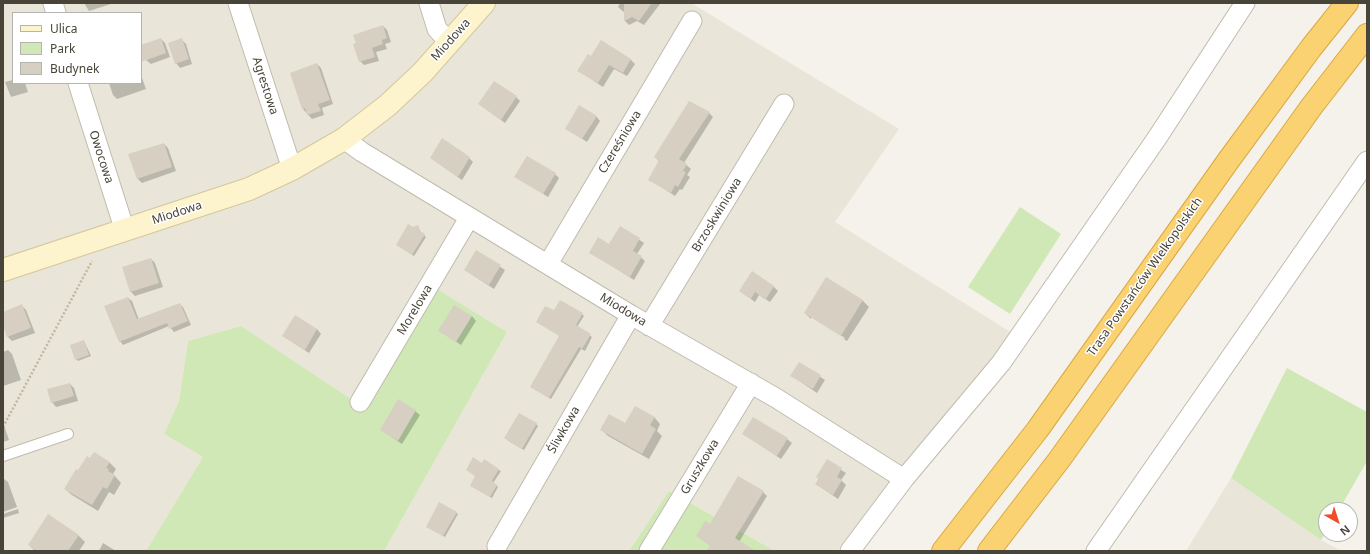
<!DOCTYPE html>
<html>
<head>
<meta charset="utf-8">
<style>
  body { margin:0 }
  #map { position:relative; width:1370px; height:554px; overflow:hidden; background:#f5f2eb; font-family:"Noto Sans",sans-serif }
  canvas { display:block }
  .frame { position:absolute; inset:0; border:4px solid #494439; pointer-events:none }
  .legend { position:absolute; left:12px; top:12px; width:130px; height:72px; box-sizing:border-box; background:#fff; border:1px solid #b6b4b0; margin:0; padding:5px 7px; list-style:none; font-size:12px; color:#494439 }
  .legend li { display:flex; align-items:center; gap:8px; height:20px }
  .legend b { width:20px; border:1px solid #b6b4b0 }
  .north { position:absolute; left:1318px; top:502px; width:40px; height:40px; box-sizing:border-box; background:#fff; border:1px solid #b6b4b0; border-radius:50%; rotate:141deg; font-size:11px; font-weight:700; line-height:16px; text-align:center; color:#494439 }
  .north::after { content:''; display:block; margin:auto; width:14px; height:18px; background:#f44c24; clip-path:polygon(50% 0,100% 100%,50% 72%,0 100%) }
</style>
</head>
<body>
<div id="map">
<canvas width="1370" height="554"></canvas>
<div class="frame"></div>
<ul class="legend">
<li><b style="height:5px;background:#fdf4cd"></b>Ulica</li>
<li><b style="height:11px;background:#cfe8b6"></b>Park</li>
<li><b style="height:11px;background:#d7cfc1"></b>Budynek</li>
</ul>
<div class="north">N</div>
</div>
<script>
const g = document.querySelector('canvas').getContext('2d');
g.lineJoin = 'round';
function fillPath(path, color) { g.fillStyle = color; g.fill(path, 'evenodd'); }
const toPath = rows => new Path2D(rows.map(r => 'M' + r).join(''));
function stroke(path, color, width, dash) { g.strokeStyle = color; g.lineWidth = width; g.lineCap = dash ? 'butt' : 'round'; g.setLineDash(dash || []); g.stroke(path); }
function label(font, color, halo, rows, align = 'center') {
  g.font = font + ' "Noto Sans",sans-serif'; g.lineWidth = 3; g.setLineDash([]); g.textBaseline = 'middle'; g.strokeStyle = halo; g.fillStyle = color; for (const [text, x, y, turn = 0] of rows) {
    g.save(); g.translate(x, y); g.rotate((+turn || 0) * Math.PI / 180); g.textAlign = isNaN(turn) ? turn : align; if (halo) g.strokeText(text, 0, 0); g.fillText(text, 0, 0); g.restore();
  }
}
fillPath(toPath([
  [3,3,691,3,899,129,835,222,1012,333,837,551,775,551,669,491,629,551,384,551,507,332,421,279,351,399,241,326,188,341,179,401,164,434,203,457,146,551,3,551],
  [13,13,141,13,141,83,13,83],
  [1231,478,1321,540,1341,551,1186,551]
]), '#e9e5d9');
fillPath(toPath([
  [1020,207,1061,234,1010,314,968,287],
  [421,279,507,332,384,551,146,551,203,457,164,434,179,401,188,341,241,326,351,399],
  [1287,368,1367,412,1367,461,1339,510,1326,510,1326,532,1321,540,1231,478],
  [669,491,775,551,629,551]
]), '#cfe8b6');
fillPath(toPath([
  [84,3,114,3,89,11],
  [620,3,659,3,660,4,644,25,637,21,629,25,625,21,625,13,618,7],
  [383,26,387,30,391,42,385,44,387,49,376,52,379,61,364,65,360,61],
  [161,39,165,43,170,57,151,64,146,60],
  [181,39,186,44,192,64,180,68,176,63],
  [592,57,630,59,635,64,627,76,614,69,603,87,579,71],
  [317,64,321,68,333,104,322,108,324,115,312,119,303,109],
  [141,75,146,89,117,99,113,95,109,83,141,83],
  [13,80,13,83,25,83,28,92,11,97,5,82],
  [516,97,520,101,505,123,479,104],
  [709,113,713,117,684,163,691,169,687,175,690,177,682,190,680,189,675,196,649,179,660,162,655,157],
  [596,116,600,121,587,142,566,128],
  [164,144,168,148,176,171,142,183,137,178],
  [431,158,469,158,473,162,462,180],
  [555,174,559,178,548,197,516,176],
  [418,226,421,233,426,237,414,256,397,245,413,228],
  [620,227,644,243,637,254,645,261,634,280,590,252,609,245],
  [476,251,505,270,494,289,465,270],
  [151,259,155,263,163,287,135,296,131,292],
  [773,286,778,291,770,302,759,295,755,302,740,291],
  [128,298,132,301,139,320,179,304,183,307,191,325,174,332,169,326,123,345,120,341],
  [862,300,869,307,847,341,811,319,805,313],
  [811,316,845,338,844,339,811,319],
  [22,306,26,310,35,333,12,341,8,337,3,324,3,313],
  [554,312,582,314,584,316,577,327,592,337,585,351,581,349,551,399,533,388,560,336],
  [472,316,476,321,461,345,440,331],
  [317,329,321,334,309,353,283,336],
  [84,341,91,356,78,361,76,359],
  [8,350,12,354,21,380,3,386,3,352],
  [799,363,825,380,817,393,792,376],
  [70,384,74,388,78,401,56,407,52,402],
  [415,411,420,415,402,444,381,430],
  [654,417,660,424,657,431,662,436,649,459,608,436,602,430],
  [3,422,9,440,3,442],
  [536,424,538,426,524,450,507,440],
  [744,434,787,439,792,443,781,459],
  [827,461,846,473,841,480,846,485,838,499,816,484],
  [109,462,116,469,113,474,121,483,114,495,109,492,98,511,72,495,65,489,79,472],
  [483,464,501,471,493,483,498,487,492,498,473,487,476,476],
  [3,478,8,482,17,507,3,512],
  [763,492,767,496,739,542,748,551,708,551,711,546,697,536],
  [18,509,19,513,3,518,3,514],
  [456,513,458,514,445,537,429,528],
  [78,535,85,542,79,551,35,551,29,545],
  [103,543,116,551,99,551]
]), '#0003');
fillPath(toPath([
  [624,3,652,3,639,21,632,17,624,21],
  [383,25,387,38,382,40,383,44,372,48,375,57,359,62,353,44,356,43,353,35],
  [161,38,166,53,141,62,141,45],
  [182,38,189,59,175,64,168,43],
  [601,40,631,59,623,73,609,65,598,83,577,71,588,54,591,56],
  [317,63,330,100,318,104,321,111,307,115,305,108,302,109,290,73],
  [494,81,517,96,501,120,478,104],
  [689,101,710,112,679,159,687,164,683,171,686,172,678,187,675,185,671,193,648,180,659,160,654,157],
  [579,105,597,116,582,139,565,129],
  [442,138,470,157,458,177,430,158],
  [164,143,172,167,137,179,128,154],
  [527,156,556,173,543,194,514,177],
  [408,224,413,227,418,225,420,231,425,234,412,255,396,245],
  [620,226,640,238,633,251,642,256,630,277,589,253,598,237,609,244],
  [476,250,501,265,489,285,464,270],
  [151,258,159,283,130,292,122,267],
  [752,271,774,286,766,299,755,292,751,299,739,291],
  [826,277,863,300,841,336,804,313],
  [128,297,137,319,180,303,188,321,169,329,167,323,119,342,104,306],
  [560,300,583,313,576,325,591,334,582,349,579,347,549,398,530,387,559,336,536,322,545,306,554,310],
  [22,304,31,328,7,337,3,326,3,312],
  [454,305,472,316,456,342,438,331],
  [295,315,317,329,305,350,282,336],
  [84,340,89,355,75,360,70,345],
  [799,362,821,375,813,389,790,376],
  [70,383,74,396,51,403,47,389],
  [398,399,416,410,398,441,380,430],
  [635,406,655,417,650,425,656,429,642,454,600,430,609,414,625,423],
  [519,413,537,423,522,449,504,438],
  [753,417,788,438,777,456,742,434],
  [94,452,110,462,106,468,109,469,108,471,115,475,107,489,103,487,92,505,64,489,76,469,78,470,87,456,90,458],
  [473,457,482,463,484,459,499,469,492,481,497,485,490,497,470,486,475,476,466,470],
  [827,459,842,468,837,477,842,480,833,495,815,484,819,479,816,477],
  [738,476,764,491,735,538,756,551,707,551,710,545,696,536,705,521,710,524],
  [439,502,457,512,443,536,426,527],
  [48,514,79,535,68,551,37,551,28,545]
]), '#d7cfc1');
const lane = toPath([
  [3,456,68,434]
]);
const street = toPath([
  [53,3,56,13],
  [238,3,292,169],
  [429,3,437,29,449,42],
  [78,83,125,231],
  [344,139,362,152,631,315,776,398,904,479],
  [548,264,692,21],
  [649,326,784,104],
  [360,402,469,218],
  [497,546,631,315],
  [649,551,751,383],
  [850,551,904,479,1001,363,1157,138,1245,3],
  [1096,551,1367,161]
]);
const secondary = toPath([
  [3,270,249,189,292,169,344,139,388,105,423,72,484,3]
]);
const highway = toPath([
  [943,551,1038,429,1228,161,1311,48,1347,3],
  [989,551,1059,460,1312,106,1367,35]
]);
stroke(lane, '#c1bbae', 12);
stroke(street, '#c1bbae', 21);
stroke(secondary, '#d3c89c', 24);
stroke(highway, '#daa841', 24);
stroke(toPath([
  [3,427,92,261]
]), '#c2b79f', 2.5, [2, 2]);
stroke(lane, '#fff', 10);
stroke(street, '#fff', 19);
stroke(secondary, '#fdf4cd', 22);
stroke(highway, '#fad272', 22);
label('12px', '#494439', '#fff', [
  ["Miodowa",451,40,-48],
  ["Agrestowa",265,86,72],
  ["Czereśniowa",620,142,-59],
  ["Owocowa",101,157,72],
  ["Miodowa",177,213,-18],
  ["Brzoskwiniowa",717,215,-59],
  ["Trasa Powstańców Wielkopolskich",1145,277,-55],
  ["Morelowa",415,310,-59],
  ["Miodowa",623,310,31],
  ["Śliwkowa",564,430,-60],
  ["Gruszkowa",700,467,-59]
]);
</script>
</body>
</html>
